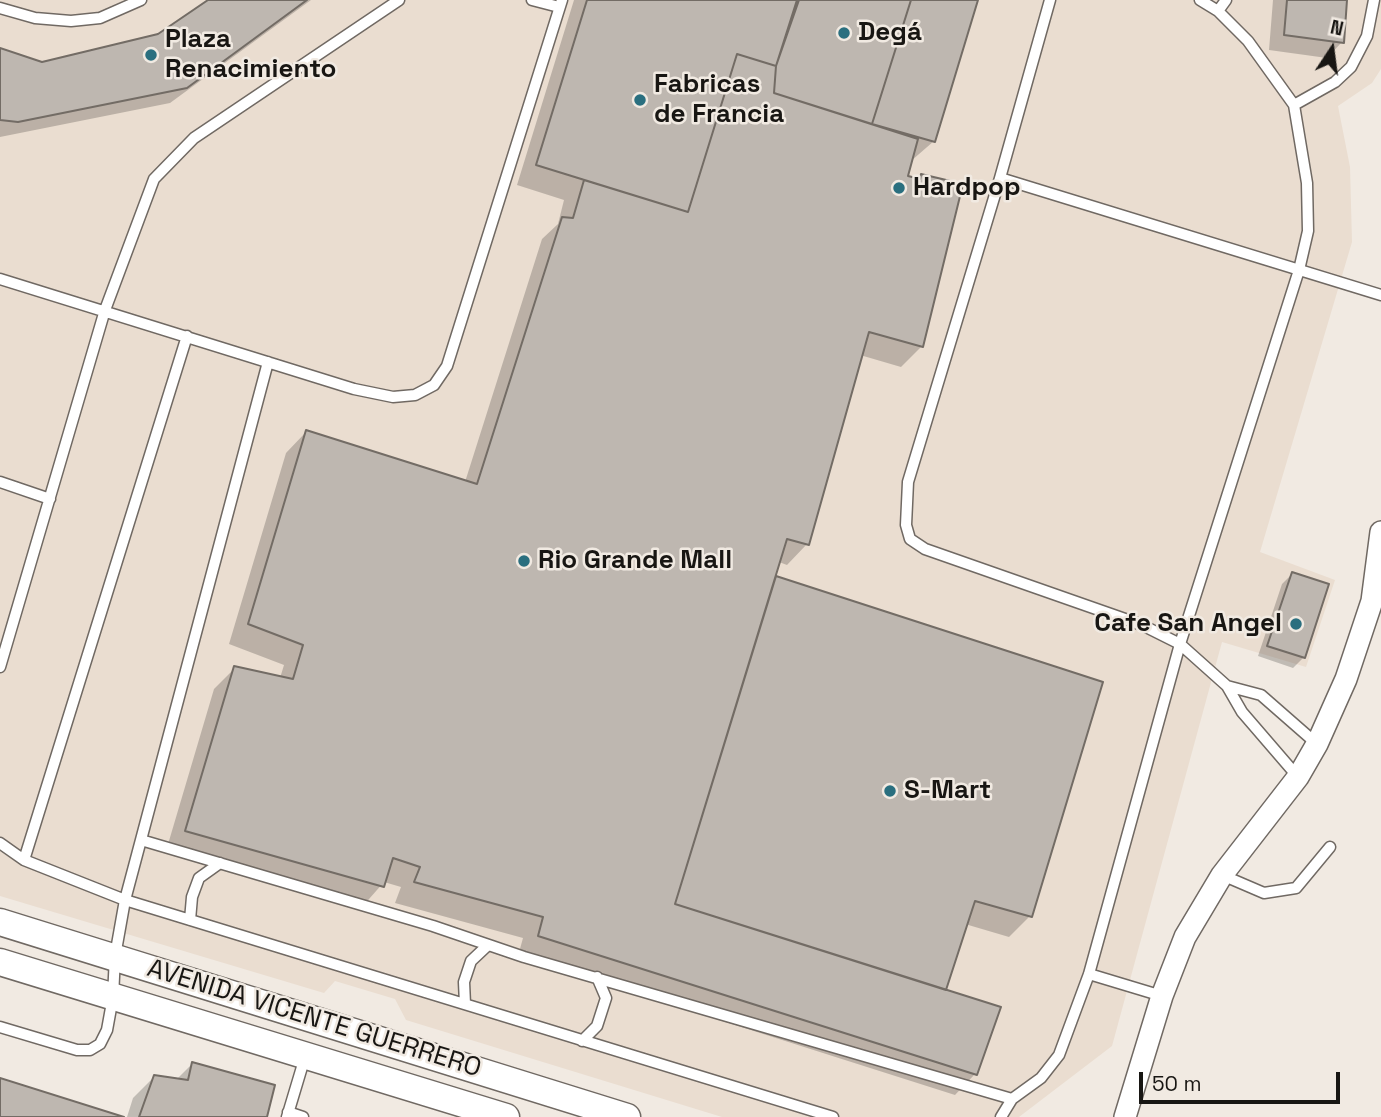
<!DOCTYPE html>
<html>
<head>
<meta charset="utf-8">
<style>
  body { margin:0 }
  #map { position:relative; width:1381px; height:1117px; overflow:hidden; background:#f1eae2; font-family:"Space Grotesk",sans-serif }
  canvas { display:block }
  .north { position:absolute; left:1297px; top:14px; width:70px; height:70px; -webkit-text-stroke:5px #f1eae2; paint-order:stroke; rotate:13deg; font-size:19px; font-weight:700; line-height:28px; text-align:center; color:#181613 }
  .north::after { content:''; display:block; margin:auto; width:24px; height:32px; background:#181613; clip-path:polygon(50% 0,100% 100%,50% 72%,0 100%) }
  .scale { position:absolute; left:1139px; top:1072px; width:201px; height:32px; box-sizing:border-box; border:4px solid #181613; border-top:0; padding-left:9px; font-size:21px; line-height:24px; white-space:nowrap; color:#181613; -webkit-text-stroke:5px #f1eae2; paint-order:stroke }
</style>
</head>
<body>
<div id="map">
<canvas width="1381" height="1117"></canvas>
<div class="north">N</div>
<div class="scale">50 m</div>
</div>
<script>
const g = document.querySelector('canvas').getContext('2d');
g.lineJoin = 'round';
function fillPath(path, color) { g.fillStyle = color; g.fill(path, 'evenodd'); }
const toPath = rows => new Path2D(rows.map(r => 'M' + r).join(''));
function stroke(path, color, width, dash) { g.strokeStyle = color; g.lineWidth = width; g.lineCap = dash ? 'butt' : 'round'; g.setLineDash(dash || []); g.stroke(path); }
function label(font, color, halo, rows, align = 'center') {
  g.font = font + ' "Space Grotesk",sans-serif'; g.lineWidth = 5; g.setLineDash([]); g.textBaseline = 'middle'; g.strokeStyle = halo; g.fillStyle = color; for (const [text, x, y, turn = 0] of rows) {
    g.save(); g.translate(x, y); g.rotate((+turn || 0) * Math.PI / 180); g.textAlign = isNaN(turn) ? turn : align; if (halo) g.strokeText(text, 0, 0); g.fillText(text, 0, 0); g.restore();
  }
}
fillPath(toPath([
  [0,0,1381,0,1381,69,1372,83,1338,106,1350,167,1352,242,1260,552,1335,580,1306,667,1222,642,1112,1046,1019,1117,722,1117,406,1020,395,999,335,981,324,993,0,896]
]), '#eaddd0');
fillPath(toPath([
  [211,0,311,0,170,103,0,137,0,50,42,63,159,36],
  [574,0,976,0,934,141,911,161,906,178,917,180,922,176,922,346,901,367,860,355,807,544,787,565,779,562,774,578,1101,683,1030,916,1009,937,965,924,944,991,975,1074,955,1095,518,956,523,938,395,903,401,887,384,882,362,907,166,851,214,689,235,668,280,678,284,665,229,644,286,453,306,432,465,482,542,239,558,224,564,200,517,185],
  [1273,0,1345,0,1342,42,1327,58,1269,50],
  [1292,574,1304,657,1293,668,1258,656,1282,584],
  [192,1064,265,1117,127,1117,133,1098,154,1077,176,1080]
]), '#0003');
const building = toPath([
  [208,0,307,0,187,88,18,122,0,120,0,48,42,62,158,34,208,0],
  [587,0,797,0,776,66,737,54,688,212,536,165,587,0],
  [799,0,911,0,872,124,774,93,776,66,799,0],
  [911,0,978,0,935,142,872,124,911,0],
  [1287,0,1347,0,1344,43,1284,35,1287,0],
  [737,54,776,66,774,93,918,139,908,176,920,179,921,174,963,184,923,347,869,332,809,545,787,539,675,904,1001,1007,977,1075,538,936,543,917,414,882,420,867,393,858,384,887,185,831,234,666,293,679,303,645,248,624,306,430,477,484,562,217,573,218,584,180,688,212,737,54],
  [1292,572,1329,584,1305,658,1267,646,1292,572],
  [776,576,1103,682,1032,917,975,901,946,990,675,904,776,576],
  [192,1062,275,1085,267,1117,139,1117,154,1075,188,1080,192,1062],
  [0,1078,124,1117,0,1117,0,1078]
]);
fillPath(building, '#beb7b0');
stroke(building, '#736c65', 2);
const service = toPath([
  [532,0,559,7],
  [1050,0,1000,178,908,482,906,525,910,539,925,549,1142,625,1180,644,1227,686,1242,712,1298,777],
  [0,8,35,18,71,21,100,18,141,0],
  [1218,11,1226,0],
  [1294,105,1335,82,1351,67,1367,36,1374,0],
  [1000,178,1381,295],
  [0,279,354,389,393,397,415,395,434,385,447,366,562,0],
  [0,482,50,499],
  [0,667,105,310,154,179,194,138,399,0],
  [1227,686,1261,695,1317,744],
  [141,840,433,926,524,957,1012,1099],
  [0,843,24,860,125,900,833,1117],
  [24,860,187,336],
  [1222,875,1264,893,1296,888,1330,847],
  [190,920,192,897,199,878,220,863],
  [1089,974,1162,996],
  [465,1004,464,982,471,961,488,945],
  [0,1027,77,1050,90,1050,100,1044,107,1030,113,997,115,956,125,900,268,362],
  [582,1041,597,1026,606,998,597,977],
  [288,1112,303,1117],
  [287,1117,305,1057],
  [1001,1117,1012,1099,1041,1078,1059,1055,1089,974,1180,644,1299,270,1308,231,1307,183,1294,105,1248,41,1218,11,1200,0]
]);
const minor = toPath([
  [1125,1117,1162,996,1185,937,1222,875,1298,777,1317,744,1346,679,1372,601,1381,532]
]);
const tertiary = toPath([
  [0,922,627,1117],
  [0,962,506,1117]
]);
stroke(service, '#706963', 13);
stroke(minor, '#706963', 24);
stroke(tertiary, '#706963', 29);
stroke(service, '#fff', 10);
stroke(minor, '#fff', 21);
stroke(tertiary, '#fff', 26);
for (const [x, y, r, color] of [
  [844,33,7,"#2a6f7f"],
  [151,55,7,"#2a6f7f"],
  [640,100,7,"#2a6f7f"],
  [899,188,7,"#2a6f7f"],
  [524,561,7,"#2a6f7f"],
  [1296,624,7,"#2a6f7f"],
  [890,791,7,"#2a6f7f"]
]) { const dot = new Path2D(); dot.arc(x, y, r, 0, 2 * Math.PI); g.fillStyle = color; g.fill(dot); stroke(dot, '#f1eae2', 2.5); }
label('bold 26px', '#181613', '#f1eae2', [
  ["Degá",858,33],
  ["Plaza",165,40],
  ["Renacimiento",165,70],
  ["Fabricas",654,85],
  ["de Francia",654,115],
  ["Hardpop",913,188],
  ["Rio Grande Mall",538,561],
  ["Cafe San Angel",1282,624,"right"],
  ["S-Mart",904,791]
], 'left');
label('26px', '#181613', '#f1eae2', [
  ["AVENIDA VICENTE GUERRERO",314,1019,17]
]);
</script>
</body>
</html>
